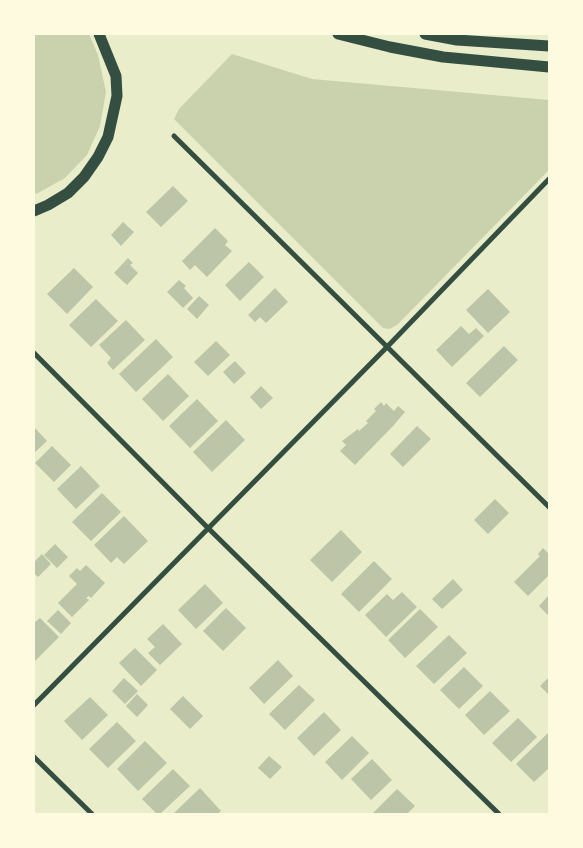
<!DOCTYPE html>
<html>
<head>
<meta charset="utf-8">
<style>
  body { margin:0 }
  #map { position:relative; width:583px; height:848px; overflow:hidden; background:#e9edc9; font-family:Ubuntu,sans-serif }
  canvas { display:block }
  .frame { position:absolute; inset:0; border:35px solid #fefae0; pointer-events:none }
</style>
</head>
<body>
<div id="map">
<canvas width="583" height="848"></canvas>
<div class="frame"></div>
</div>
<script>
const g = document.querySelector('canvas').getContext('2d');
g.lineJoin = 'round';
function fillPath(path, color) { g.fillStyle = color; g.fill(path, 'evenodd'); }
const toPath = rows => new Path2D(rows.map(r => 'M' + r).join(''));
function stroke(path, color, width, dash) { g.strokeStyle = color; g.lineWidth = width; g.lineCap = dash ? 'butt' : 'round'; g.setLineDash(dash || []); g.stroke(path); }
fillPath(toPath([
  [34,34,89,34,98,55,106,92,100,126,87,155,65,178,38,193,34,194],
  [232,54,312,79,549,100,549,170,397,325,389,329,383,328,174,119,179,109]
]), '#cad2ad');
fillPath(toPath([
  [173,186,188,201,161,227,146,212],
  [123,222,134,232,121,246,111,235],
  [215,228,228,241,225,245,232,251,207,277,195,265,190,270,182,261],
  [128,258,133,263,130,265,138,273,127,285,114,273],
  [249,262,264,277,240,301,225,285],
  [74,268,93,287,67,314,47,294],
  [179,280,186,286,184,288,193,298,183,308,167,292],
  [275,288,288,302,266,323,260,317,255,322,248,315],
  [488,289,510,312,488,333,466,310],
  [199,296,209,305,197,319,187,309],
  [96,299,118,321,91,347,69,325],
  [126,320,145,340,113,370,107,363,111,358,99,345],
  [461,326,469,334,476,328,484,336,452,367,436,350],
  [156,339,173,357,136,392,119,374],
  [216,341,230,355,208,376,194,362],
  [504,346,518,360,480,397,466,383],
  [235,361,246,373,234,384,223,372],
  [168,374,189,396,163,421,142,399],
  [261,386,273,398,261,409,250,397],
  [197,399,218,421,190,448,169,426],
  [381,402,384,406,386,403,394,411,398,406,405,412,393,426,355,465,340,451,346,445,342,441,358,429,359,431,368,423,366,421,376,411,374,409],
  [226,420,245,440,212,472,193,452],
  [417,426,431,439,403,467,390,454],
  [34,427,47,441,34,453],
  [52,446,71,465,54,482,35,463],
  [81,466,100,486,76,509,57,489],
  [102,493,121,512,91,541,72,522],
  [495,499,509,513,488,534,474,520],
  [124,516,148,541,124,564,117,557,111,563,94,545],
  [341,530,362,552,332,582,310,560],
  [55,544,68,557,57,568,44,555],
  [543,548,549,554,549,575,528,596,514,582,540,556,538,554],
  [42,554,51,564,38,577,34,573,34,562],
  [374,561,392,579,359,612,341,594],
  [86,565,105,583,91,598,89,596,86,598,89,600,72,617,58,603,77,584,69,576,77,568,80,571],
  [453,579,463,590,442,609,432,599],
  [205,584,223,603,196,629,178,610],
  [402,592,417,607,386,637,365,615,387,594,393,600],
  [549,595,549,616,539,606],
  [226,608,246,628,223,651,203,631],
  [420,609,438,627,405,658,388,640],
  [58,610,71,623,61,634,47,621],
  [40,618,59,637,34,662,34,623],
  [163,624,182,644,160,665,148,653,155,647,147,639],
  [449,635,467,653,434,684,416,666],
  [135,648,157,670,141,686,119,663],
  [278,660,293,676,264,704,249,688],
  [464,667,483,686,459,709,440,690],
  [549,677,549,695,540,686],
  [124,678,138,691,125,704,112,691],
  [299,685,315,700,285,730,269,714],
  [490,691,510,711,484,735,465,715],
  [137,694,148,705,137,717,126,706],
  [183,696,203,716,190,729,170,709],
  [90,697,108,715,82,740,64,721],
  [324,712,341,730,314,756,297,738],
  [518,718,537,737,511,762,492,743],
  [117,722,136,741,108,768,89,749],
  [548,733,549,768,534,782,516,764],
  [352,736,369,753,342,780,325,762],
  [145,741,167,763,138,791,117,769],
  [269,756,282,767,270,779,258,768],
  [372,759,392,780,371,800,351,779],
  [173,769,190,786,160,814,157,814,142,799],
  [200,788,221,811,217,814,173,814],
  [397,789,415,806,407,814,372,814]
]), '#bcc5a7');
stroke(toPath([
  [174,136,549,507],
  [34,353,208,528,499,814],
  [34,705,387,347,549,179],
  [34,757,92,814]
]), '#344e41', 5);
stroke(toPath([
  [338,34,390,47,443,57,549,67],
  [425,34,457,40,549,46],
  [34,211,48,205,68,193,84,177,98,157,108,137,117,96,116,76,99,34]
]), '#344e41', 11);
</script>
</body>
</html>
